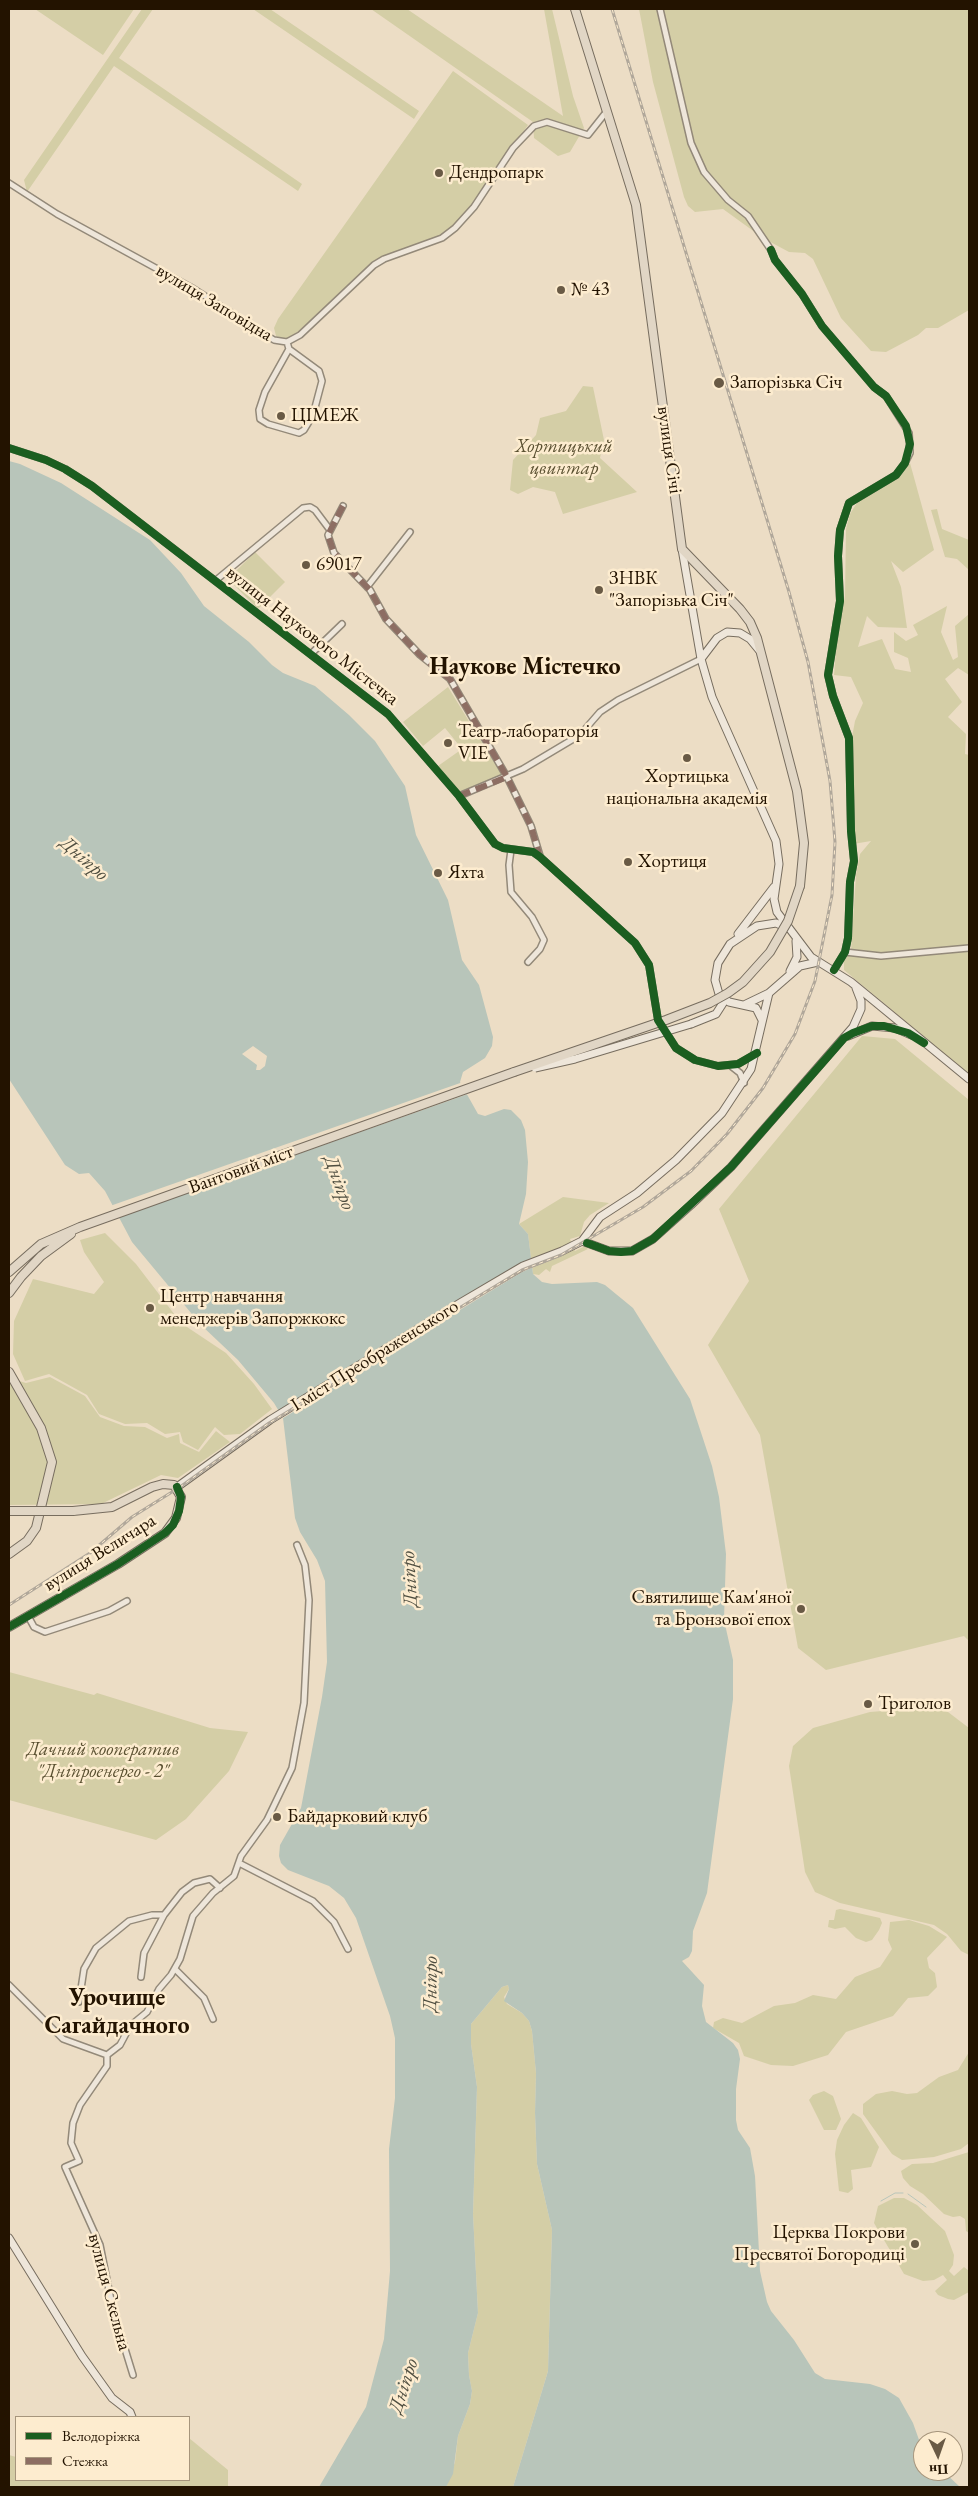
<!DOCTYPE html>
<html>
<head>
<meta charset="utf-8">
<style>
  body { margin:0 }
  #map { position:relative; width:978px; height:2496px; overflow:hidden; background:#ecddc5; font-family:"EB Garamond",serif }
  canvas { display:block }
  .frame { position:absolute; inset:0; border:10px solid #231300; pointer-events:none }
  .legend { position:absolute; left:15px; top:2416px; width:175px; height:65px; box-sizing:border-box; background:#fdeccf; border:1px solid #a6957c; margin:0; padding:6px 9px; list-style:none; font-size:15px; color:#231300 }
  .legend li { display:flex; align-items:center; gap:10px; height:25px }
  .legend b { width:25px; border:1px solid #a6957c }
  .north { position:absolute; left:913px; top:2431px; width:50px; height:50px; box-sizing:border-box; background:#fdeccf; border:1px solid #a6957c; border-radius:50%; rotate:177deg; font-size:14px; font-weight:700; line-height:20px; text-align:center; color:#231300 }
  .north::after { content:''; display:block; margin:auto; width:18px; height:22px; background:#695a45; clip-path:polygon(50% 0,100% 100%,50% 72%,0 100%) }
</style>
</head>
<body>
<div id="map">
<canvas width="978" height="2496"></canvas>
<div class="frame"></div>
<ul class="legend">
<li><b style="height:6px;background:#1b5e20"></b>Велодоріжка</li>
<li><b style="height:6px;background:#8d6e63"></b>Стежка</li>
</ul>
<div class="north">Пн</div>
</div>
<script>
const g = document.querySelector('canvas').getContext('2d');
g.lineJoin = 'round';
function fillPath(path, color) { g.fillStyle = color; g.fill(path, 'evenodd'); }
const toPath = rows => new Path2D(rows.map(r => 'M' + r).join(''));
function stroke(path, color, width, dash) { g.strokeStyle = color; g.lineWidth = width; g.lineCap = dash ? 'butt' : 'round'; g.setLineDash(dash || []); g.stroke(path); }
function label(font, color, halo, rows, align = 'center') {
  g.font = font + ' "EB Garamond",serif'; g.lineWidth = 5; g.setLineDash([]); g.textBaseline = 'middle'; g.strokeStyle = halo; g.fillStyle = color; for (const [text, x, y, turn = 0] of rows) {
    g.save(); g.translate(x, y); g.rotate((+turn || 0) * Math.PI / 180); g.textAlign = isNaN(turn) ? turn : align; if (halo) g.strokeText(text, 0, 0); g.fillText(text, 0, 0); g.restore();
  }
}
fillPath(toPath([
  [35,9,134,9,103,55],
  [142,9,153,9,119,58,302,184,298,191,114,66,27,192,24,180],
  [253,9,270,9,419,111,414,119],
  [371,9,407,9,563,116,544,9,552,9,573,96,584,128,570,152,558,156,534,138,533,122],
  [639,9,969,9,969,310,938,328,926,328,918,335,886,352,871,351,841,318,813,259,805,253,789,252,763,238,723,209,695,212,688,206,684,197,653,82],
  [453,71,528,125,462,220,439,237,371,266,294,335,285,339,276,336,274,328,278,319],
  [583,386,593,387,604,440,600,458,637,492,563,514,555,492,533,487,518,494,510,490,513,460,536,435,540,418,566,411],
  [910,463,934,550,903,572,891,561,901,587,907,628,878,627,867,616,858,647,882,639,895,669,911,672,908,658,894,652,894,632,906,641,918,635,913,625,947,606,941,632,953,660,958,657,955,626,969,614,969,675,958,668,945,679,962,702,948,717,966,734,965,754,969,755,969,1074,844,970,844,961,851,951,856,875,860,854,871,841,853,844,850,748,855,721,863,703,851,677,834,675,836,650,845,596,846,529,850,514,858,501,876,487,893,481],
  [937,509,942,529,969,540,969,570,957,559,945,557,931,510],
  [255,552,285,582,258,609,228,579],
  [448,687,502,775,460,792,438,766,462,749,445,728,423,746,403,722],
  [862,1036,895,1039,969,1100,969,1641,964,1636,826,1670,798,1648,760,1435,708,1345,749,1281,719,1209],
  [563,1197,609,1203,590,1215,584,1222,580,1236,570,1239,575,1251,585,1246,588,1249,552,1266,550,1272,546,1269,539,1275,533,1274,528,1234,519,1224],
  [105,1233,136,1264,181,1323,226,1353,254,1384,272,1409,240,1434,224,1435,215,1427,198,1450,183,1442,180,1432,165,1434,147,1423,125,1424,99,1414,87,1395,49,1374,25,1381,13,1354,14,1321,33,1279,94,1294,104,1282,84,1252,80,1240],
  [50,1377,85,1396,100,1417,124,1426,145,1427,167,1438,179,1434,180,1443,199,1452,216,1431,230,1442,178,1478,161,1475,101,1504,9,1505,9,1378,26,1383],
  [9,1672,94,1695,97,1693,210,1728,248,1732,229,1771,186,1819,156,1840,9,1800],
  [934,1707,948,1712,969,1728,969,1955,961,1951,947,1934,934,1925,840,1903,815,1892,805,1872,789,1766,793,1746,813,1728,870,1712],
  [840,1909,880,1918,882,1923,879,1930,872,1940,866,1942,856,1938,845,1927,835,1929,828,1927,829,1920,834,1920,836,1910],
  [909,1920,929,1926,947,1937,927,1958,929,1968,935,1973,937,1987,928,1996,908,1998,893,2016,846,2032,828,2055,793,2066,771,2065,744,2056,739,2043,713,2028,714,2022,723,2018,742,2023,774,2006,795,2003,813,1995,836,1999,855,1977,880,1967,892,1949,888,1940,890,1922],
  [508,1985,509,1989,504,1997,507,2004,522,2013,529,2021,532,2031,536,2073,535,2113,537,2164,552,2230,548,2371,513,2487,446,2487,455,2462,458,2436,470,2404,472,2391,469,2375,468,2353,478,2313,473,2214,477,2087,471,2044,471,2024,502,1987],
  [969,2052,969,2143,961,2149,934,2157,902,2160,892,2154,863,2114,863,2104,876,2094,892,2091,907,2094,917,2093,939,2077,958,2070],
  [824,2091,833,2096,841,2119,836,2130,824,2130,809,2100,813,2095],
  [853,2113,861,2118,879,2147,871,2167,851,2170,853,2189,848,2193,839,2191,835,2154,837,2140,844,2125],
  [969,2152,969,2233,966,2231,965,2219,960,2216,953,2217,944,2214,923,2194,910,2186,903,2178,901,2171,912,2164,933,2163],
  [894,2198,904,2198,917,2205,945,2231,954,2255,953,2265,949,2271,954,2276,964,2267,969,2271,969,2292,954,2300,948,2299,938,2295,935,2291,947,2280,943,2275,934,2280,923,2281,904,2274,874,2223,878,2206],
  [189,2438,228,2470,228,2487,9,2487,9,2455,16,2457,16,2480,189,2480]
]), '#d4cea6');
fillPath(toPath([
  [9,461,20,464,61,483,150,540,181,573,204,606,249,642,272,665,283,673,315,686,349,715,375,741,405,786,416,835,448,900,462,960,479,985,493,1037,492,1046,485,1058,463,1072,460,1082,478,1114,485,1116,504,1109,511,1110,521,1120,525,1130,528,1162,526,1194,519,1224,528,1234,533,1274,542,1282,552,1284,597,1282,605,1285,633,1308,690,1399,712,1466,719,1497,726,1554,724,1620,733,1660,733,1699,707,1893,693,1931,692,1951,689,1957,682,1961,704,1985,702,2006,706,2022,733,2043,738,2050,740,2059,736,2089,736,2120,738,2130,750,2148,755,2176,760,2271,767,2302,771,2311,794,2340,815,2373,825,2379,870,2384,885,2389,899,2398,913,2423,923,2451,923,2471,943,2471,960,2487,513,2487,548,2371,552,2230,537,2164,535,2113,536,2073,532,2031,529,2021,522,2013,504,2001,509,1989,508,1985,502,1987,471,2024,471,2044,477,2087,473,2214,478,2313,468,2353,469,2375,472,2391,470,2404,458,2436,453,2474,446,2487,319,2487,366,2407,384,2339,390,2271,389,2149,395,2098,395,2038,390,2016,356,1918,344,1898,329,1886,288,1870,281,1863,279,1856,280,1845,301,1808,322,1697,327,1662,325,1581,317,1560,300,1532,295,1518,283,1418,274,1403,238,1360,201,1325,132,1242,105,1191,89,1173,79,1174,65,1165,9,1079],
  [253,1046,267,1056,265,1066,260,1070,256,1070,257,1065,242,1054]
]), '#b8c5ba');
fillPath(toPath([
  [463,1082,468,1094,117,1218,110,1206],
  [532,1258,534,1267,522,1272,280,1420,276,1412,517,1265]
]), '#ecddc5');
stroke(toPath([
  [908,2194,926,2207],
  [881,2201,895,2193,903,2193]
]), '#b8c5ba', 1);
const street = toPath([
  [660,9,691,143,704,172,728,200,748,216,771,250,775,260,802,294,822,326,874,387,886,396,909,433,910,453,905,463,896,475,849,503,840,530,838,556,840,601,828,675,833,696,849,738,851,831,854,861,850,882,848,938,845,952,834,970],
  [9,183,57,214,194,289,274,340,287,342,300,335,374,265,384,259,442,238,455,228,474,207,513,148,534,126,547,122,588,135,607,111],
  [287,342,289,349,319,371,322,381,313,415,304,430,299,433,268,424,260,419,259,410,265,392,289,349],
  [9,448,46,460,65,469,92,486,388,714,459,796,495,844,503,848,533,852,540,857,635,943,649,965,658,1020,676,1048,695,1060,718,1066,738,1064,754,1055],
  [343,506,328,535,334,553,370,590,386,619,420,655,450,679,507,777,531,826,540,856],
  [215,581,303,508,310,507,315,510,330,530],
  [367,587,410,532],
  [312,653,342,624],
  [459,796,523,769,580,735,600,712,618,700,701,659],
  [511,850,509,865,511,892,532,917,544,940,540,949,528,962],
  [845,952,881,956,969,948],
  [731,1066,740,1073,744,1083],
  [28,1616,34,1627,45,1632,109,1611,127,1601],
  [239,1863,313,1901,334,1922,348,1949],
  [164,1915,182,1892,194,1883,210,1879,220,1888],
  [175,1969,204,1998,213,2019],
  [9,1985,63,2039,107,2055,107,2066,80,2105,73,2123,71,2143,79,2161,65,2167,100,2245,113,2310,133,2375],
  [79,2002,84,1969,96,1948,129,1921,152,1915,164,1915,144,1953,141,1977],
  [107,2055,120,2045,130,2026,147,2012,159,1989,171,1975,180,1959,193,1916,213,1893,234,1876,241,1856,267,1820,292,1768,304,1703,309,1600,305,1565,297,1545]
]);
const secondary = toPath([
  [682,549,701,659,712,697,776,841,779,864,774,899,777,912,811,957,851,982,969,1079],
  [701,659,717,638,727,632,740,633,750,639,759,650],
  [738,934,774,887],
  [790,971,797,957,796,941],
  [744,1005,769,993,800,966,818,962],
  [762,1020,756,1008,729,1002,719,994,715,980,718,963,730,944,757,926,776,923,787,928],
  [691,1024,716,1014,725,1000],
  [848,1036,872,1026,895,1028,911,1035],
  [582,1241,609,1251,632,1251,653,1239,691,1205,731,1167,853,1027,861,1009,861,1001,856,988],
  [582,1241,600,1217,637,1193,676,1160,722,1113,751,1069,769,993],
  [177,1487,270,1420,460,1303,523,1266,562,1251,582,1241],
  [9,2238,82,2356,112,2398,130,2412,132,2417]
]);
const primary = toPath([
  [575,9,636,205,682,549,740,609,750,622,757,638,797,791,804,843,800,886],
  [9,1272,41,1244,80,1227,514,1072],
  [9,1293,21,1277,41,1256,71,1234],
  [9,1372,41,1428,52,1462,36,1528,27,1541,9,1554],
  [9,1511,20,1511],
  [9,1627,118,1564,165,1533,176,1518,181,1497,174,1485,163,1484,152,1487,112,1507,73,1511]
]);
stroke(street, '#938979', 8);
stroke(secondary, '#776d5f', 9);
stroke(primary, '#776d5f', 10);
stroke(street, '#eee6da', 5);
stroke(secondary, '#eee6da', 7);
stroke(primary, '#e1d6c5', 8);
const rail = toPath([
  [9,1605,90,1553,132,1517,180,1487,269,1423,522,1270,561,1255,643,1207,691,1171,727,1134,763,1088,795,1034,815,981,832,895,835,842,830,781,808,662,789,592,612,9]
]);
stroke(rail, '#b0a79a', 3);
stroke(rail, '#fdeccf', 1, [4]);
const secondaryBridge = toPath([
  [535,1068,575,1059,691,1024]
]);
const primaryBridge = toPath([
  [514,1072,666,1020,710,1003,728,993,743,982,770,952,788,921,800,886],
  [20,1511,73,1511]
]);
stroke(secondaryBridge, '#776d5f', 9, []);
stroke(primaryBridge, '#776d5f', 10, []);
stroke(secondaryBridge, '#eee6da', 7);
stroke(primaryBridge, '#e1d6c5', 8);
stroke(toPath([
  [343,506,328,535,334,553,370,590,386,619,420,655,450,679,507,777,531,826,540,857],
  [459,796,507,777]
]), '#8d6e63', 6, [12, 6]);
stroke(toPath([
  [771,250,775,260,802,294,822,326,874,387,886,396,906,426,910,444,905,463,896,475,849,503,840,530,838,556,840,601,828,675,833,696,849,738,851,831,854,861,850,882,848,938,845,952,834,970],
  [9,448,46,460,65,469,92,486,388,714,459,796,495,844,503,848,533,852,540,857,635,943,649,965,658,1020,676,1048,695,1060,718,1066,738,1064,757,1053],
  [587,1243,609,1251,621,1252,632,1251,653,1239,731,1167,844,1038,853,1033,872,1026,884,1026,908,1033,924,1043],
  [9,1627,118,1564,165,1533,173,1525,179,1511,181,1497,177,1487]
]), '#1b5e20', 8);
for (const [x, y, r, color] of [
  [439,173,5,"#695a45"],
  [561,290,5,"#695a45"],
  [719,383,6,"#695a45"],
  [281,416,5,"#695a45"],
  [306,565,5,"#695a45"],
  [599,590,5,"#695a45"],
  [448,743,5,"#695a45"],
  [687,758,5,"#695a45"],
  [628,862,5,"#695a45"],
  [438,873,5,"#695a45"],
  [150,1308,5,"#695a45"],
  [801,1609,5,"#695a45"],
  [868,1704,5,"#695a45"],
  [277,1817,5,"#695a45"],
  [915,2244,5,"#695a45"]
]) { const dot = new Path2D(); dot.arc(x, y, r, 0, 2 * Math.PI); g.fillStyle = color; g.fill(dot); stroke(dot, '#fdeccf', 2); }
label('19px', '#231300', '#fdeccf', [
  ["Дендропарк",449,173],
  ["№ 43",571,290],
  ["Запорізька Січ",730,383],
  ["ЦІМЕЖ",291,416],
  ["69017",316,565],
  ["ЗНВК",609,579],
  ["\"Запорізька Січ\"",609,601],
  ["Театр-лабораторія",458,732],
  ["VIE",458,754],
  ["Хортицька",687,777,"center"],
  ["національна академія",687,799,"center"],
  ["Хортиця",638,862],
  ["Яхта",448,873],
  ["Центр навчання",160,1297],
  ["менеджерів Запоржкокс",160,1319],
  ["Святилище Кам'яної",791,1598,"right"],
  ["та Бронзової епох",791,1620,"right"],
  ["Триголов",878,1704],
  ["Байдарковий клуб",287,1817],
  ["Церква Покрови",905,2233,"right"],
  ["Пресвятої Богородиці",905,2255,"right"]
], 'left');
label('19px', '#231300', '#fdeccf', [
  ["вулиця Заповідна",214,303,31],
  ["вулиця Січі",669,450,82],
  ["вулиця Наукового Містечка",312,636,38],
  ["Вантовий міст",241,1170,-20],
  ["I міст Преображенського",375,1356,-32],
  ["вулиця Величара",100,1553,-32],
  ["вулиця Скельна",109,2292,75]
]);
label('italic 19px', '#5a5031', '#fdeccf', [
  ["Хортицький",564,447],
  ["цвинтар",564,469],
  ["Дачний кооператив",103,1750],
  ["\"Дніпроенерго - 2\"",103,1772]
]);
label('italic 20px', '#4f4e40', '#fdeccf', [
  ["Дніпро",84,859,41],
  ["Дніпро",339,1183,70],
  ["Дніпро",410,1579,-93],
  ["Дніпро",431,1984,-89],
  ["Дніпро",404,2386,-72]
]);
label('bold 24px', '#231300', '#fdeccf', [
  ["Наукове Містечко",525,667],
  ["Урочище",117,1998],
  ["Сагайдачного",117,2026]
]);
</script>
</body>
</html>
